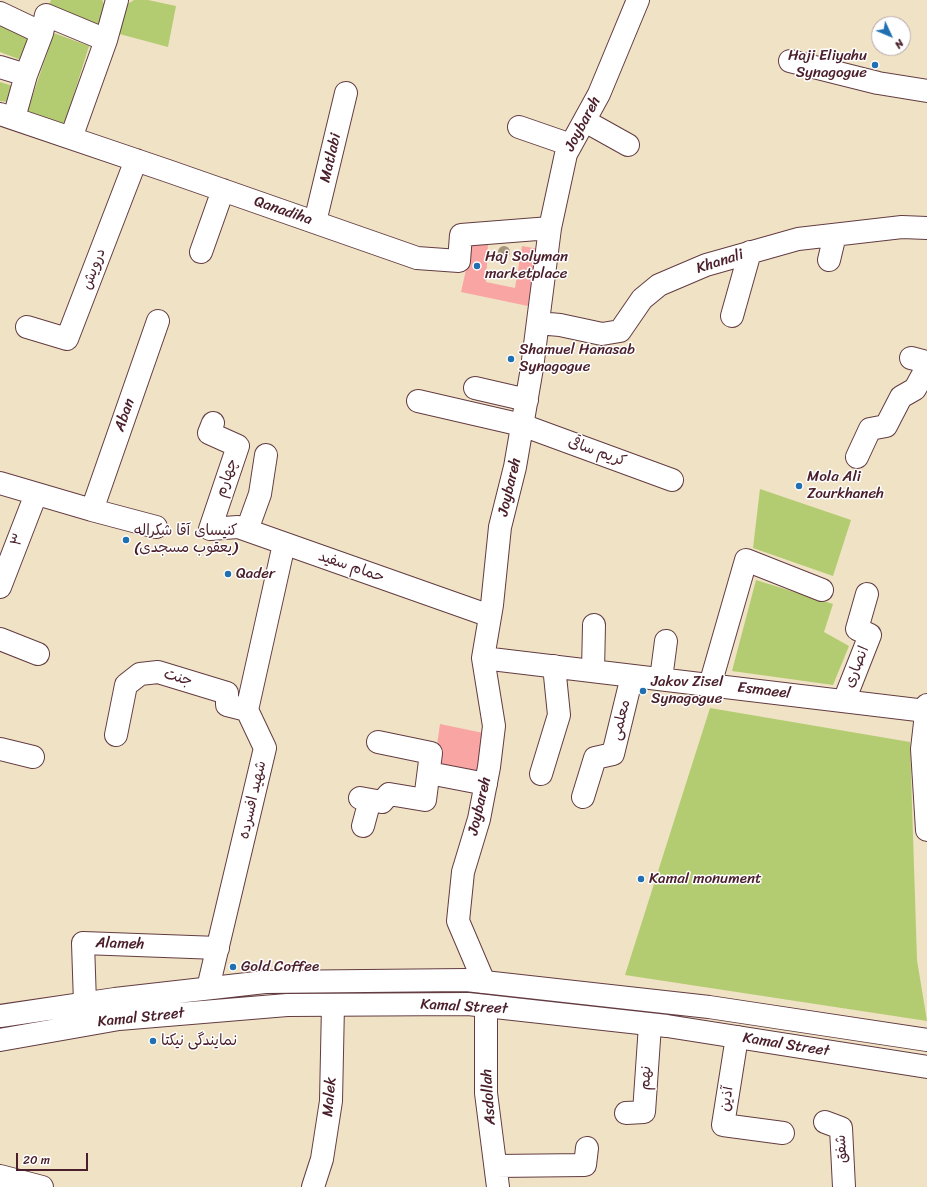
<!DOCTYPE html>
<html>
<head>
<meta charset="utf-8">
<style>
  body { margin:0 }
  #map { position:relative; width:927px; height:1187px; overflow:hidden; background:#f0e2c4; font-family:Sriracha,sans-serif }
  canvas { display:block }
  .north { position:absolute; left:871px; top:16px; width:40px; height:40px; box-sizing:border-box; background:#fff; border:1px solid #b7a5aa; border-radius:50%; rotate:134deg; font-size:11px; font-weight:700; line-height:16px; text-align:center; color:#4a1f2b }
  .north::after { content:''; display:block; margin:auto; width:14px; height:18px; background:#1f6fb2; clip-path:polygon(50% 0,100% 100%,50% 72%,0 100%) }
  .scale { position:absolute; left:16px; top:1153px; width:72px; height:18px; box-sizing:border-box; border:2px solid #4a1f2b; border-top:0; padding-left:5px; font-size:12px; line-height:14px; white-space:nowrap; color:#4a1f2b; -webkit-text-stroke:3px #fff; paint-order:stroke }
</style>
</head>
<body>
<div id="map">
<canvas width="927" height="1187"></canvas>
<div class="north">N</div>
<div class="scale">20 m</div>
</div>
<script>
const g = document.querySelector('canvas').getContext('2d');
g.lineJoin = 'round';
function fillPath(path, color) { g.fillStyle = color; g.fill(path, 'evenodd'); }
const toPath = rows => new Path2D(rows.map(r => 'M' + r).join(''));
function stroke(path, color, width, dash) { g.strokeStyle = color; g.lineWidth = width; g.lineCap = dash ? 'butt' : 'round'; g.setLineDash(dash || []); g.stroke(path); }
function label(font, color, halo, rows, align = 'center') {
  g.font = font + ' Sriracha,"Playpen Sans Arabic",sans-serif'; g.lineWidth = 3; g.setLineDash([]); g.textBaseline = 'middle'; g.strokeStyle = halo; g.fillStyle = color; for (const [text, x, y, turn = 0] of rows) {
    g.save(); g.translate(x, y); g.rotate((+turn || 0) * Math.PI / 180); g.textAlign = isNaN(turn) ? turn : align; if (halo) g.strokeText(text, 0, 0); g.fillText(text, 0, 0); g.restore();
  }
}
fillPath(toPath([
  [51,0,102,0,105,6,98,27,49,5],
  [134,0,148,0,176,6,168,47,112,32,116,11],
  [0,25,30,39,21,60,0,52],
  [54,33,89,46,64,126,27,112],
  [0,82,13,86,8,102,0,101],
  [760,489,851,520,833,576,753,548],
  [756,580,833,604,824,632,849,646,833,685,732,671],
  [710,708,910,742,917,960,927,1021,625,975]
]), '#b3cc71');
fillPath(toPath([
  [472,243,488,244,486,282,515,288,522,246,539,249,528,306,461,292],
  [440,724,488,734,480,776,434,766]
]), '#f9a5a3');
const minor = toPath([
  [0,13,42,33,26,75],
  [42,33,46,15,106,40,71,138],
  [106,40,117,0],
  [790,61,878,83,927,91],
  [0,67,26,75,14,118],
  [0,114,168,171,417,258,459,261,461,235,550,228],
  [585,121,628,145],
  [519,127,571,145],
  [315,222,346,93],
  [201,252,223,190],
  [829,260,835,235],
  [732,316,750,252],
  [538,323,560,325,602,334,620,331,642,299,659,285,706,265,798,239,902,227,927,228],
  [27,327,67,339,136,160],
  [911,358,927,362],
  [475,388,527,400],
  [418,401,522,425,672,480],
  [213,423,209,433,238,446,210,529,238,527,490,616],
  [857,457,870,429,886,426,901,397,915,389,927,367],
  [0,483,92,510,156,527],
  [92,510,158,321],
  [247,530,260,494,266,455],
  [0,587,36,494],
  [0,639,38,654],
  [483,658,926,711],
  [593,671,594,625],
  [661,679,666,641],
  [710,685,746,560,822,590],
  [844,701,870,635,857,629,867,594],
  [927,705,922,749,927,830],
  [116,735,126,685,140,674,158,672,227,693,227,705,247,710],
  [0,749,33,757],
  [429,773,486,784],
  [541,774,559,715,554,666],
  [583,797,595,758,613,754,632,676],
  [360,798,382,802,389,794,425,800,431,753,378,742],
  [363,826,370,800],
  [484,982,458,921,463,872,479,819,489,767,494,726,483,658,492,605,500,527,515,467,532,368,550,228,566,154,599,94,638,0],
  [208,988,265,748,247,710,284,544],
  [85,1003,83,943,218,948],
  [486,1006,486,1093,498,1187],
  [737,1037,723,1125,783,1133],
  [626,1113,644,1112,650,1025],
  [825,1122,841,1128,844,1187],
  [496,1166,585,1165,587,1148],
  [0,1176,42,1187],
  [313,1187,322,1159,331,1101,333,1005]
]);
const secondary = toPath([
  [0,1016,115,999,265,982,466,980,709,1007,927,1040],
  [0,1040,119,1019,287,1005,468,1004,667,1026,927,1067]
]);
stroke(minor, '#633c42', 24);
stroke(secondary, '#633c42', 24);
stroke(minor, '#fff', 22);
stroke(secondary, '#fff', 22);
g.fillStyle = '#a6937b';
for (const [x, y] of [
  [504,252]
]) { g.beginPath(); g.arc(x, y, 6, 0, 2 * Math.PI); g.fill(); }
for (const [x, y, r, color] of [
  [875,65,4,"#1f6fb2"],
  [477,266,4,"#1f6fb2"],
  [511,359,4,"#1f6fb2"],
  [799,486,4,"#1f6fb2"],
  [126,540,4,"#1f6fb2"],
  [228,574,4,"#1f6fb2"],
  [643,691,4,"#1f6fb2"],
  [641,879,4,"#1f6fb2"],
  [233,967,4,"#1f6fb2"],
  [153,1041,4,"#1f6fb2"]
]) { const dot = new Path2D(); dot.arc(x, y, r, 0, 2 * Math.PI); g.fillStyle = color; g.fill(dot); stroke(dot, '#fff', 1.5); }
label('15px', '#4a1f2b', '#fff', [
  ["Haji Eliyahu",867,56,"right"],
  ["Synagogue",867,73,"right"],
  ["Haj Solyman",485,257],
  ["marketplace",485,274],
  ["Shamuel Hanasab",519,350],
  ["Synagogue",519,367],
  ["Mola Ali",807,477],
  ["Zourkhaneh",807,494],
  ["کنیسای آقا شکراله",134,531],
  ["(یعقوب مسجدی)",134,548],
  ["Qader",236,574],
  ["Jakov Zisel",651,682],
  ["Synagogue",651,699],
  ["Kamal monument",649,879],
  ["Gold Coffee",241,967],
  ["نمایندگی نیکتا",161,1041]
], 'left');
label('15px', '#4a1f2b', '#fff', [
  ["Joybareh",583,124,-62],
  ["Matlabi",331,158,-77],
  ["Qanadiha",283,211,19],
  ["Khanali",720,262,-18],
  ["درویش",94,269,-69],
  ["Aban",125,415,-71],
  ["کریم ساقی",597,452,20],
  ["چهارم",227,478,-71],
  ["Joybareh",510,487,-77],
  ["۳",18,540,-69],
  ["حمام سفید",351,567,19],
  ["انصاری",857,667,-68],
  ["جنت",178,678,16],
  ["Esmaeel",764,691,7],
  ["معلمی",621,720,-76],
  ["شهید افسرده",253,800,-77],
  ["Joybareh",480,806,-77],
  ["Alameh",120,944,2],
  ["Kamal Street",464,1007,3],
  ["Kamal Street",141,1018,-6],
  ["Kamal Street",786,1045,9],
  ["نهم",646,1078,-86],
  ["Malek",330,1097,-85],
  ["Asdollah",489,1097,-94],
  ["آذین",727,1099,-81],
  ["شفق",842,1149,-94]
]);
</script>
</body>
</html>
